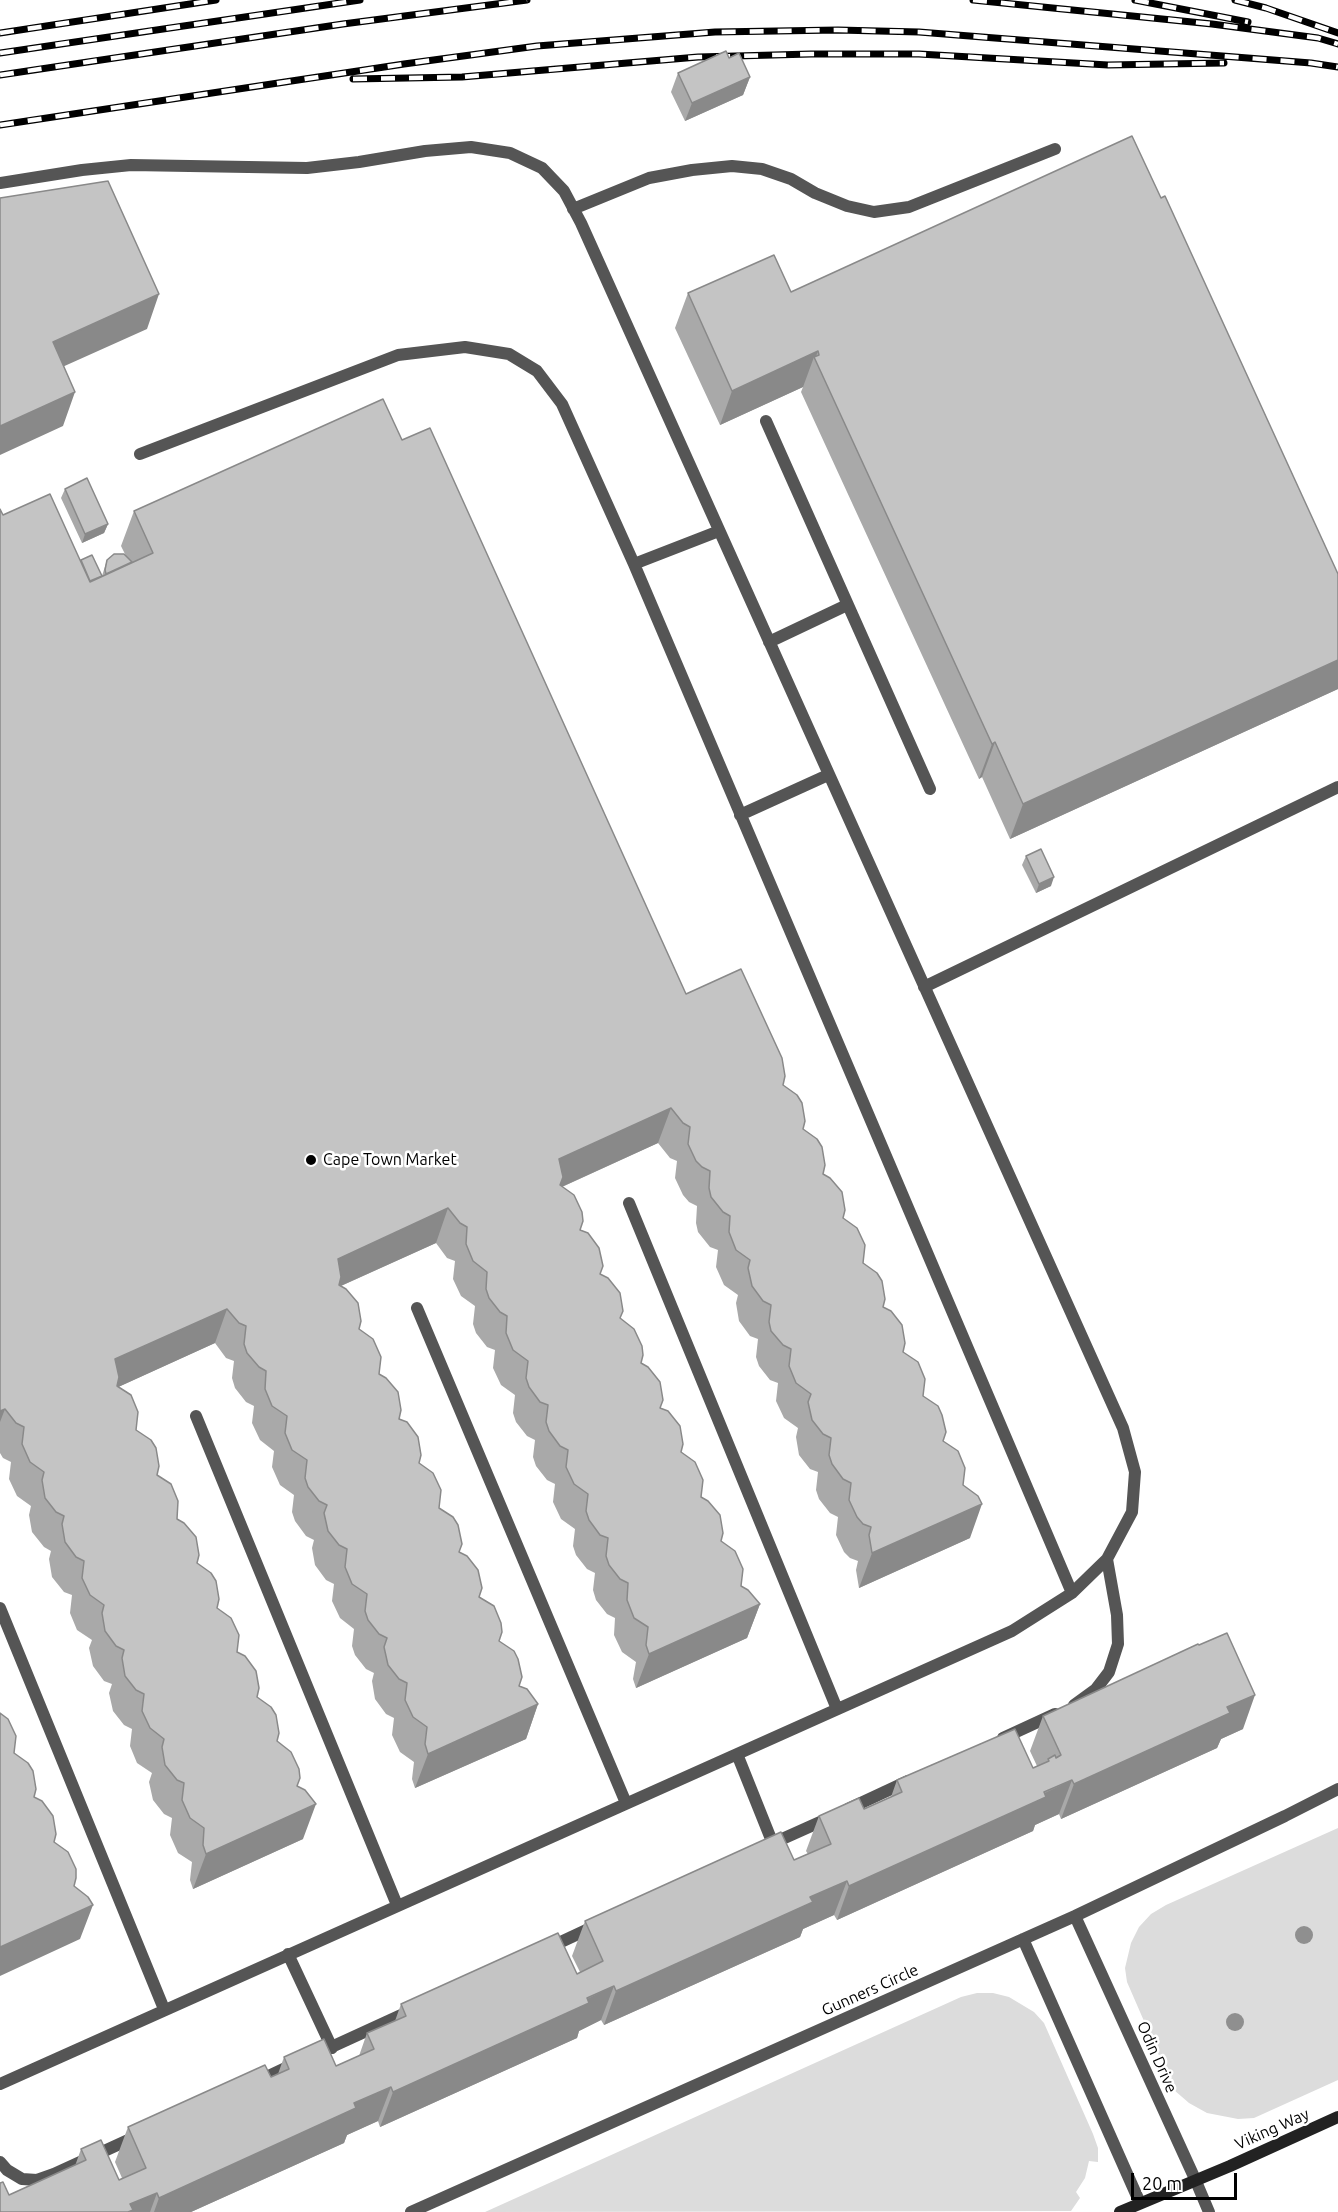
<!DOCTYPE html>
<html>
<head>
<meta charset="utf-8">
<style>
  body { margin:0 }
  #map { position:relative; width:1338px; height:2212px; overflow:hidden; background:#fff; font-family:Ubuntu,sans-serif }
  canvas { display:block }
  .scale { position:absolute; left:1131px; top:2173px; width:106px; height:27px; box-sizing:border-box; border:3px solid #000; border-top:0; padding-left:8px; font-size:18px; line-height:21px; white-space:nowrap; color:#000; -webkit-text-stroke:4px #fff; paint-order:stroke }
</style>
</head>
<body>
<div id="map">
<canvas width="1338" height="2212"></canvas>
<div class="scale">20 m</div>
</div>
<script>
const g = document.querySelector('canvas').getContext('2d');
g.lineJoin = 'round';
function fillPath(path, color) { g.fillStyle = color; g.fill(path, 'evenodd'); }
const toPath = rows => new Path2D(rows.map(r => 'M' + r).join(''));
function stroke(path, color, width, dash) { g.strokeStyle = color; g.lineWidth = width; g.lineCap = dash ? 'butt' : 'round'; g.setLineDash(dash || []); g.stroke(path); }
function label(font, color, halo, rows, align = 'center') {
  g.font = font + ' Ubuntu,sans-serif'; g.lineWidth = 5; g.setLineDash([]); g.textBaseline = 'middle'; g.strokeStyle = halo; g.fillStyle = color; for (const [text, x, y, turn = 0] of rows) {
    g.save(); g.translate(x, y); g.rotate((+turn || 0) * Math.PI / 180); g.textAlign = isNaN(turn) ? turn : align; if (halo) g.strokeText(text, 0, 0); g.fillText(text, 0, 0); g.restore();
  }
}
fillPath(toPath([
  [1338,1828,1338,2080,1254,2118,1238,2119,1207,2113,1189,2103,1174,2090,1127,1982,1125,1968,1131,1943,1139,1927,1151,1914,1166,1905],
  [977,1993,993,1993,1009,1997,1034,2012,1044,2023,1093,2134,1098,2148,1098,2162,1089,2161,1085,2178,1076,2192,1080,2198,1071,2211,485,2212,961,1997]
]), '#dcdcdc');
stroke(toPath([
  [0,183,82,170,131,165,307,168,359,162,425,151,471,147,510,153,542,168,564,191,581,223,1123,1428,1135,1472,1132,1512,1107,1559,1072,1593,1012,1631,0,2084],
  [573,209,649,178,692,170,732,166,762,169,791,179,815,193,847,206,874,212,909,207,1055,149],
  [766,421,930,789],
  [140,454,398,355,465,347,509,354,537,371,562,404,634,564,1072,1593],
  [634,564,719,531],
  [769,642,847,605],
  [740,815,828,775],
  [924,987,1338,787],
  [629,1203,837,1709],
  [417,1308,626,1803],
  [196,1416,397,1905],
  [0,1608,164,2009],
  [1074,1705,1096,1689,1109,1672,1118,1644,1117,1615,1107,1559],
  [1003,1738,1055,1714],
  [737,1754,773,1844],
  [848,1809,908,1781],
  [771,1844,829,1818],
  [548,1948,595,1926],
  [288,1954,332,2048],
  [314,2055,410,2011],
  [256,2082,292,2065],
  [0,2162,7,2170,22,2179,37,2180,54,2174,137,2136]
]), '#555', 12);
stroke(toPath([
  [1075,1916,1195,2179],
  [1023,1939,1140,2203],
  [411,2212,1075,1916,1285,1816,1338,1789]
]), '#555', 12);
stroke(toPath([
  [1195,2179,1209,2212]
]), '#555', 12);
stroke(toPath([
  [1120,2212,1230,2166,1338,2117]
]), '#222', 12);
const rail = toPath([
  [973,0,1212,24,1318,38,1338,44],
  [1135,0,1248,22],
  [1235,0,1266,8,1338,33],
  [0,33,216,0],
  [0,53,360,0],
  [0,75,343,24,527,0],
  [353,79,462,77,698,57,811,54,919,54,1108,65,1224,63],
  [0,125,404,64,537,46,715,32,838,30,919,32,1311,63,1338,67]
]);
stroke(rail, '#000', 7);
stroke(rail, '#fff', 4.5, [14]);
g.fillStyle = '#8f8f8f';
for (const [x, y] of [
  [1304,1935],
  [1235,2022]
]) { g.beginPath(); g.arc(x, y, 9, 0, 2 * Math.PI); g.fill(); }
fillPath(toPath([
  [729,58,750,77,743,95,685,121,671,92,678,73],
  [791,292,1338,574,1338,689,1010,839,982,777,979,779,801,392,803,387,720,425,675,328,688,293],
  [402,440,686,994,783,1085,963,1485,970,1538,859,1588,856,1570,858,1561,850,1558,844,1552,836,1535,838,1517,830,1513,819,1499,816,1490,818,1472,810,1469,799,1455,796,1437,798,1428,784,1418,776,1401,778,1383,770,1380,759,1366,756,1357,758,1339,750,1336,739,1321,736,1303,738,1295,724,1285,716,1267,718,1250,710,1247,698,1232,696,1223,697,1206,689,1202,683,1195,675,1178,677,1161,670,1158,658,1143,562,1187,580,1230,741,1586,760,1604,747,1638,636,1688,633,1679,636,1662,622,1652,614,1635,615,1618,607,1614,596,1600,593,1590,595,1573,587,1569,576,1555,573,1546,575,1529,561,1519,553,1502,555,1484,547,1480,536,1466,533,1457,535,1440,527,1436,516,1422,513,1413,515,1395,501,1385,493,1368,495,1350,487,1347,476,1333,473,1324,475,1306,461,1296,453,1279,455,1261,447,1258,436,1243,341,1286,359,1329,519,1686,538,1704,526,1739,415,1788,412,1779,414,1762,400,1752,392,1735,394,1718,386,1714,375,1699,372,1681,374,1673,366,1669,355,1655,352,1646,354,1629,340,1618,332,1601,334,1584,326,1580,315,1565,312,1548,314,1540,306,1536,295,1521,292,1512,294,1495,280,1485,272,1467,274,1451,260,1440,252,1423,254,1406,246,1402,235,1388,232,1378,234,1361,226,1358,215,1343,118,1387,136,1430,297,1786,303,1839,193,1889,190,1880,192,1862,178,1853,170,1835,172,1818,164,1814,153,1800,149,1782,152,1773,137,1763,130,1746,132,1729,124,1725,113,1711,109,1693,112,1684,104,1681,93,1666,89,1648,92,1640,77,1630,70,1613,72,1595,64,1592,52,1577,49,1559,51,1551,44,1547,32,1532,29,1515,31,1506,17,1496,9,1479,11,1462,3,1458,0,1453,0,509,3,515,80,561,102,576,107,560,126,556,121,546,134,511],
  [65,489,108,524,104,533,82,543,61,498],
  [1026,856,1051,886,1036,893,1022,865],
  [1043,1716,1243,1729,1221,1739,1217,1748,1061,1819,1059,1814,1035,1825,1033,1831,837,1920,834,1915,803,1929,800,1937,604,2025,601,2020,579,2031,577,2038,380,2127,378,2121,347,2135,344,2143,191,2212,0,2212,9,2195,75,2166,81,2149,119,2180,122,2178,115,2162,128,2127,278,2074,284,2057,336,2066,359,2056,367,2033,395,2021,401,2004,577,1974,580,1972,572,1956,585,1921,794,1860,808,1854,806,1851,819,1816,864,1809,891,1797,897,1780,1033,1768,1037,1766,1030,1751]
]), '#a9a9a9');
fillPath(toPath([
  [750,77,743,95,685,121,692,103],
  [159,294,147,329,40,377,53,342],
  [818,351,815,359,814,357,803,387,720,425,732,391],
  [75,392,63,426,0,455,0,426],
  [108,524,104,533,82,543,85,534],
  [1338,660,1338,689,1010,839,1023,804],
  [995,742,982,777,979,779,992,744],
  [1054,877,1051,886,1036,893,1039,884],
  [671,1108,658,1143,546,1194,559,1159],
  [448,1208,436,1243,325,1293,338,1259],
  [227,1309,215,1343,103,1394,115,1359],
  [5,1409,0,1422,0,1411],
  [982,1504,970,1538,859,1588,872,1553],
  [760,1604,747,1638,636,1688,649,1654],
  [1255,1695,1243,1729,1221,1739,1217,1748,1061,1819,1074,1784,1227,1707],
  [538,1704,526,1739,415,1788,428,1754],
  [1072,1780,1059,1814,1035,1825,1033,1831,837,1920,849,1886],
  [316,1804,303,1839,193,1889,206,1854],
  [847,1881,834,1915,803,1929,800,1937,604,2025,616,1991,810,1897],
  [93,1905,80,1939,0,1976,0,1947],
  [614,1986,601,2020,579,2031,577,2038,380,2127,393,2092],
  [391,2087,378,2121,347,2135,344,2143,191,2212,154,2212,159,2198,354,2103],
  [157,2193,150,2212,127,2212,130,2204]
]), '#898989');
const building = toPath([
  [726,51,729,58,739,53,750,77,692,103,678,73,726,51],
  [1132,136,1161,198,1165,196,1338,574,1338,660,1023,804,995,742,992,744,814,357,819,355,818,351,732,391,688,293,774,255,791,292,1132,136],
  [108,181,159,294,53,342,75,392,0,426,0,198,108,181],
  [383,399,402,440,430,428,686,994,741,969,782,1058,785,1076,783,1085,797,1095,802,1103,805,1121,803,1129,817,1139,822,1147,825,1165,823,1174,830,1178,842,1192,845,1210,843,1218,857,1228,865,1245,863,1263,877,1273,882,1281,885,1299,883,1307,891,1311,902,1325,905,1343,903,1352,918,1362,925,1379,923,1396,938,1406,942,1415,946,1432,943,1441,958,1451,965,1468,963,1485,978,1496,982,1504,872,1553,869,1535,871,1527,863,1524,857,1517,849,1500,851,1483,843,1479,832,1464,829,1455,831,1438,823,1434,812,1420,808,1402,811,1394,796,1383,789,1366,791,1349,783,1345,771,1331,769,1322,771,1305,763,1301,752,1286,748,1268,750,1260,736,1250,729,1232,730,1216,723,1212,711,1197,709,1188,710,1171,702,1167,696,1161,688,1144,690,1127,683,1123,671,1108,559,1159,563,1177,560,1185,574,1195,582,1212,583,1221,580,1230,588,1233,599,1248,603,1266,600,1274,608,1278,620,1293,623,1311,620,1318,634,1329,642,1346,643,1355,641,1363,648,1367,660,1382,663,1400,660,1408,668,1411,680,1426,683,1444,681,1452,695,1462,703,1480,701,1497,708,1501,720,1515,723,1533,721,1541,735,1551,743,1569,741,1586,748,1590,760,1604,649,1654,646,1645,648,1627,634,1618,627,1600,628,1583,620,1579,609,1565,606,1556,608,1538,600,1535,589,1520,586,1511,588,1494,574,1484,566,1467,568,1450,560,1446,549,1431,546,1422,548,1405,540,1402,529,1387,526,1378,528,1361,513,1350,506,1333,507,1316,500,1312,489,1298,486,1289,487,1272,473,1261,466,1244,467,1227,460,1223,448,1208,338,1259,341,1277,339,1285,346,1289,358,1303,361,1321,359,1329,373,1339,381,1357,379,1374,386,1378,398,1392,401,1410,399,1419,407,1422,418,1437,421,1455,419,1463,433,1473,441,1490,439,1508,453,1517,458,1525,462,1544,459,1552,467,1556,478,1570,482,1588,479,1597,494,1606,501,1623,502,1632,499,1641,514,1651,518,1659,522,1677,519,1686,527,1689,538,1704,428,1754,425,1744,427,1727,413,1717,405,1700,407,1683,399,1679,388,1665,384,1647,387,1638,379,1634,368,1620,365,1611,367,1594,352,1584,345,1567,347,1549,339,1545,328,1531,324,1513,327,1505,319,1501,308,1487,305,1478,307,1460,292,1450,285,1433,287,1416,272,1406,265,1389,266,1371,259,1367,247,1353,244,1344,246,1326,239,1323,227,1309,115,1359,119,1377,117,1386,131,1395,138,1412,136,1430,151,1440,156,1448,159,1466,157,1475,171,1484,178,1501,177,1519,184,1523,196,1537,199,1555,197,1563,211,1573,216,1581,219,1599,217,1608,231,1618,239,1635,237,1652,245,1656,256,1671,259,1688,257,1697,271,1707,276,1715,279,1733,277,1741,291,1752,299,1769,300,1778,297,1786,305,1790,316,1804,206,1854,203,1845,204,1828,190,1818,182,1800,184,1783,177,1780,165,1765,162,1747,164,1739,150,1728,142,1711,144,1694,136,1690,125,1676,122,1658,124,1650,116,1646,105,1631,102,1613,104,1605,90,1595,82,1578,84,1561,76,1557,65,1542,62,1524,64,1516,56,1512,45,1498,42,1480,44,1472,30,1462,22,1444,24,1427,16,1423,5,1409,0,1411,0,509,3,515,50,494,90,582,153,553,134,511,383,399],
  [87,478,108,524,85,534,65,489,87,478],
  [114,554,124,554,132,562,106,574,105,570,107,560,114,554],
  [92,555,102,576,90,581,81,560,92,555],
  [1041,849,1054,877,1039,884,1026,856,1041,849],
  [1227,1633,1255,1695,1227,1707,1230,1713,1074,1784,1072,1780,1044,1792,1046,1797,849,1886,847,1881,810,1897,813,1902,616,1991,614,1986,587,1998,589,2003,393,2092,391,2087,354,2103,356,2108,159,2198,157,2193,130,2204,133,2210,128,2212,0,2212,0,2183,3,2182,9,2195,86,2160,81,2149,101,2140,119,2180,146,2168,128,2127,265,2065,271,2077,289,2069,284,2057,324,2039,336,2066,374,2049,367,2033,406,2016,401,2004,558,1933,577,1974,603,1961,585,1921,781,1832,794,1860,831,1844,819,1816,859,1798,864,1809,902,1792,897,1780,1015,1729,1033,1768,1049,1761,1048,1759,1055,1755,1056,1758,1061,1755,1043,1716,1198,1644,1199,1645,1227,1633],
  [0,1713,8,1719,16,1736,14,1753,28,1763,33,1771,36,1789,34,1797,42,1801,53,1816,56,1834,54,1842,68,1852,76,1869,76,1878,74,1886,88,1897,93,1905,0,1947,0,1713]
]);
fillPath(building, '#c4c4c4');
stroke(building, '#898989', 1.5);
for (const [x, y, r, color] of [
  [311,1160,6,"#000"]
]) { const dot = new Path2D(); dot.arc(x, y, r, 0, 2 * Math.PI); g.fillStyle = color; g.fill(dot); stroke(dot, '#fff', 2); }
label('16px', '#000', '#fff', [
  ["Cape Town Market",323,1160]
], 'left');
label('16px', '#000', '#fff', [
  ["Gunners Circle",870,1990,-24],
  ["Odin Drive",1157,2057,66],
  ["Viking Way",1272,2129,-24]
]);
</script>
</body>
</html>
